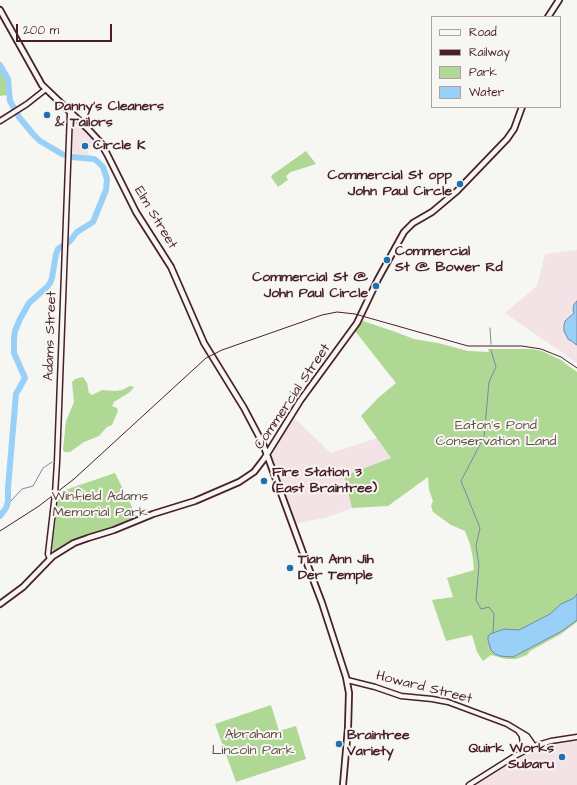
<!DOCTYPE html>
<html>
<head>
<meta charset="utf-8">
<style>
  body { margin:0 }
  #map { position:relative; width:577px; height:785px; overflow:hidden; background:#f6f6f2; font-family:"Architects Daughter",sans-serif }
  canvas { display:block }
  .legend { position:absolute; left:431px; top:16px; width:130px; height:92px; box-sizing:border-box; background:#f6f6f2; border:1px solid #b1a0a2; margin:0; padding:5px 7px; list-style:none; font-size:12px; color:#4a1f2b }
  .legend li { display:flex; align-items:center; gap:8px; height:20px }
  .legend b { width:20px; border:1px solid #b1a0a2 }
  .scale { position:absolute; left:16px; top:24px; width:96px; height:18px; box-sizing:border-box; border:2px solid #4a1f2b; border-top:0; padding-left:5px; font-size:12px; line-height:14px; white-space:nowrap; color:#4a1f2b; -webkit-text-stroke:3px #f6f6f2; paint-order:stroke }
</style>
</head>
<body>
<div id="map">
<canvas width="577" height="785"></canvas>
<ul class="legend">
<li><b style="height:5px;background:#f6f6f2"></b>Road</li>
<li><b style="height:5px;background:#4a1f2b"></b>Railway</li>
<li><b style="height:11px;background:#b0d895"></b>Park</li>
<li><b style="height:11px;background:#98d0f7"></b>Water</li>
</ul>
<div class="scale">200 m</div>
</div>
<script>
const g = document.querySelector('canvas').getContext('2d');
g.lineJoin = 'round';
function fillPath(path, color) { g.fillStyle = color; g.fill(path, 'evenodd'); }
const toPath = rows => new Path2D(rows.map(r => 'M' + r).join(''));
function stroke(path, color, width, dash) { g.strokeStyle = color; g.lineWidth = width; g.lineCap = dash ? 'butt' : 'round'; g.setLineDash(dash || []); g.stroke(path); }
function label(font, color, halo, rows, align = 'center') {
  g.font = font + ' "Architects Daughter",sans-serif'; g.lineWidth = 4; g.setLineDash([]); g.textBaseline = 'middle'; g.strokeStyle = halo; g.fillStyle = color; for (const [text, x, y, turn = 0] of rows) {
    g.save(); g.translate(x, y); g.rotate((+turn || 0) * Math.PI / 180); g.textAlign = isNaN(turn) ? turn : align; if (halo) g.strokeText(text, 0, 0); g.fillText(text, 0, 0); g.restore();
  }
}
fillPath(toPath([
  [75,126,80,126,95,142,87,152,91,156,72,153,73,130],
  [577,250,577,363,505,313,537,286,545,254],
  [293,417,331,453,377,438,391,459,344,476,352,508,328,517,295,524,273,460,272,455,274,449],
  [577,741,577,785,476,785,518,759,532,752,547,746]
]), '#f3e2e6');
fillPath(toPath([
  [0,66,8,79,7,95,0,96],
  [306,151,316,164,291,172,286,176,288,180,278,187,271,177,272,175],
  [363,321,393,331,414,339,438,343,468,351,489,352,488,349,532,349,542,351,561,360,577,372,577,622,561,634,530,651,527,655,516,659,506,659,491,655,483,661,477,652,472,635,446,641,432,600,453,597,447,578,474,570,473,559,470,544,465,531,451,525,433,512,431,506,433,501,429,490,428,477,388,506,352,508,344,476,391,458,361,416,378,398,396,383,355,331],
  [83,377,87,383,89,393,92,395,102,390,115,391,122,390,130,386,134,387,130,392,114,402,112,406,117,408,118,411,112,425,107,427,99,436,84,442,70,452,64,452,63,449,66,421,74,402,72,382,75,379],
  [115,473,137,517,109,529,76,539,55,551,52,550,59,495,65,490],
  [271,705,279,731,296,726,306,759,236,782,215,724]
]), '#b0d895');
const water = toPath([
  [577,301,577,345,575,344,573,342,568,339,564,331,564,325,565,321,574,313,573,310,574,304,577,301],
  [577,594,577,620,562,631,513,657,500,656,495,654,491,650,488,640,488,637,490,634,504,629,519,630,550,614,561,604,574,598,577,594]
]);
fillPath(water, '#98d0f7');
stroke(water, '#7989a5', 1);
stroke(toPath([
  [490,328,491,344],
  [491,350,496,367,489,382,484,437,461,481,480,528,476,546,479,565,476,600,481,609,489,607,494,614,493,633],
  [8,502,11,501,22,489,33,486,43,468,52,462]
]), '#7989a5', 1);
stroke(toPath([
  [0,65,8,79,10,101,19,117,33,134,40,141,62,154,72,157,94,159,97,161,103,167,107,179,106,190,93,222,77,232,70,241,58,249,56,254,52,278,50,283,47,287,29,303,20,319,15,331,14,339,14,353,25,378,16,394,8,488,8,502,6,508,0,516]
]), '#98d0f7', 6);
const tertiary = toPath([
  [0,121,27,104,46,89],
  [50,559,48,554,55,494,57,462,70,112],
  [347,680,375,687,401,696,432,699,448,702,507,724,527,736,534,746],
  [519,732,530,747],
  [520,751,523,744,522,737],
  [469,785,515,756,534,746,551,741,577,737]
]);
const secondary = toPath([
  [0,10,42,85,88,129,100,142,107,154,136,212,171,267,204,343,244,408,263,444,303,553,322,603,346,677,349,693,348,728,343,785],
  [548,17,559,0],
  [0,604,23,587,53,556,74,543,88,538,114,530,153,514,195,501,239,482,254,472,264,459,300,401,357,323,378,279,404,232,413,223,432,212,457,191,507,139,514,129,522,107]
]);
stroke(tertiary, '#4a1f2b', 7);
stroke(secondary, '#4a1f2b', 8);
stroke(tertiary, '#f6f6f2', 4);
stroke(secondary, '#f6f6f2', 4.5);
stroke(toPath([
  [0,531,39,506,74,479,206,358,222,350,322,315,337,312,355,314,468,346,522,346,541,349,561,357,577,368]
]), '#4a1f2b', 1);
for (const [x, y, r, color] of [
  [47,115,4,"#1f6fb2"],
  [85,146,4,"#1f6fb2"],
  [460,184,4,"#1f6fb2"],
  [387,260,4,"#1f6fb2"],
  [376,286,4,"#1f6fb2"],
  [264,481,4,"#1f6fb2"],
  [290,568,4,"#1f6fb2"],
  [339,744,4,"#1f6fb2"],
  [562,757,4,"#1f6fb2"]
]) { const dot = new Path2D(); dot.arc(x, y, r, 0, 2 * Math.PI); g.fillStyle = color; g.fill(dot); stroke(dot, '#f6f6f2', 1.5); }
label('bold 14px', '#4a1f2b', '#f6f6f2', [
  ["Danny's Cleaners",55,107],
  ["& Tailors",55,123],
  ["Circle K",93,146],
  ["Commercial St opp",452,176,"right"],
  ["John Paul Circle",452,192,"right"],
  ["Commercial",395,252],
  ["St @ Bower Rd",395,268],
  ["Commercial St @",368,278,"right"],
  ["John Paul Circle",368,294,"right"],
  ["Fire Station 3",272,473],
  ["(East Braintree)",272,489],
  ["Tian Ann Jih",298,560],
  ["Der Temple",298,576],
  ["Braintree",347,736],
  ["Variety",347,752],
  ["Quirk Works",554,749,"right"],
  ["Subaru",554,765,"right"]
], 'left');
label('14px', '#4a1f2b', '#f6f6f2', [
  ["Elm Street",155,218,59],
  ["Adams Street",51,336,-88],
  ["Commercial Street",293,397,-56],
  ["Howard Street",424,688,14]
]);
label('14px', '#644d46', '#f6f6f2', [
  ["Eaton's Pond",496,426],
  ["Conservation Land",496,442],
  ["Winfield Adams",100,497],
  ["Memorial Park",100,513],
  ["Abraham",253,735],
  ["Lincoln Park",253,751]
]);
</script>
</body>
</html>
